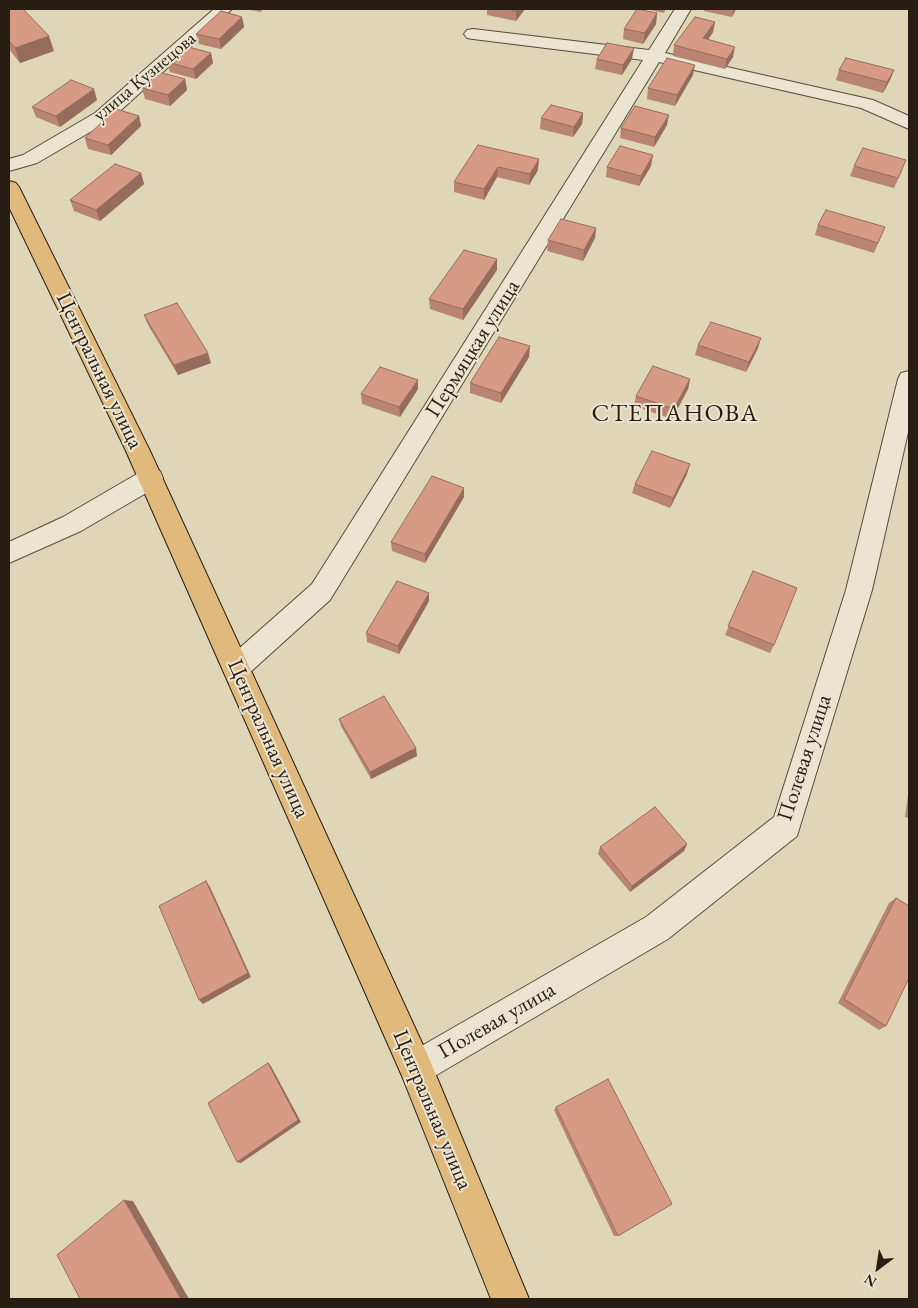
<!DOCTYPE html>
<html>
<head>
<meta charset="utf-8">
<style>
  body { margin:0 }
  #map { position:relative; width:918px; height:1308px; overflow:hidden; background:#dfd5b7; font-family:"EB Garamond",serif }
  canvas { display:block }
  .frame { position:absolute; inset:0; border:10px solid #281d13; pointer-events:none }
  .north { position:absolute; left:853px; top:1243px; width:50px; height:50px; -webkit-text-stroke:4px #eae4d0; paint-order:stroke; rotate:211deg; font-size:14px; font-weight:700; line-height:20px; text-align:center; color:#281d13 }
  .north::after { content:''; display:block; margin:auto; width:18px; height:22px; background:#281d13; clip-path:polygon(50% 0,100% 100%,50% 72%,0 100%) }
</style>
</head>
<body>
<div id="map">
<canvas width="918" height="1308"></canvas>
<div class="frame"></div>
<div class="north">N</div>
</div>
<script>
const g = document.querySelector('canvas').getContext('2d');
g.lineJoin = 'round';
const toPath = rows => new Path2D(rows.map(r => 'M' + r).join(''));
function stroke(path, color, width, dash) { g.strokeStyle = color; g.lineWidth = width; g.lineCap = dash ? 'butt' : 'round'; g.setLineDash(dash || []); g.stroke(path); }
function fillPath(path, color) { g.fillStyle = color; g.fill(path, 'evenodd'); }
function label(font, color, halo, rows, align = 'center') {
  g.font = font + ' "EB Garamond",serif'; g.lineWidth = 4; g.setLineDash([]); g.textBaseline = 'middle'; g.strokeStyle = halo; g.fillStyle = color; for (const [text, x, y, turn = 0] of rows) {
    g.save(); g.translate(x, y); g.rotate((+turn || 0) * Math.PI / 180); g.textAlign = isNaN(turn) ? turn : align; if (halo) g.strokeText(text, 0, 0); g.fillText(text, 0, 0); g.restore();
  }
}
const minor = toPath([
  [214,9,232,9,109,121,37,163,9,171,9,159,23,155,95,113,214,9],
  [675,9,691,9,665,53,873,100,909,116,909,129,861,108,659,62,330,600,246,676,236,680,226,676,222,668,226,660,312,584,643,60,473,39,467,38,464,34,467,30,473,29,649,50,675,9],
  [909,371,909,428,872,590,797,836,668,939,428,1080,416,1085,404,1080,399,1068,404,1056,646,917,774,817,846,590,898,379,901,373,909,371],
  [151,469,160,471,163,478,160,485,81,531,9,563,9,542,63,517,142,471,151,469]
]);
const major = toPath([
  [9,181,16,183,19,187,150,451,428,1056,529,1299,491,1299,402,1076,126,451,9,207,9,181]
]);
stroke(minor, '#564b3c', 2);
stroke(major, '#281d13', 2);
fillPath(minor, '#eae4d0');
fillPath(major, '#e0ba7c');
fillPath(toPath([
  [9,9,54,51,20,63,9,49],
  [245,9,263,9,261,12],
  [487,9,525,9,516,21,487,15],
  [645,9,666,9,664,13],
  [704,9,736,9,732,17,704,11],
  [657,13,656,24,643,44,623,39,624,29],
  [242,17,244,27,221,49,199,44,196,34],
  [715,22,713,32,708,40,733,57,725,69,673,56,674,45],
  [211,53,213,63,196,79,170,72,167,62],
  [597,59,632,59,622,75,595,69],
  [839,70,894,70,890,80,883,93,836,80],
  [693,75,675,106,647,99,648,88],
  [185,79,187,90,170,106,145,99,142,88],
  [97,100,60,127,36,117,32,107],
  [583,113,582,124,573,137,540,129,541,118],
  [139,116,141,126,111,155,88,149,85,138],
  [667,125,654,147,620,138,621,128],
  [478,145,538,170,529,185,497,177,484,200,454,192,454,182],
  [651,166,639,186,606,177,607,167],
  [854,166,902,171,894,188,850,176],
  [141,173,144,184,100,221,74,211,70,200],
  [818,225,885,227,874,253,815,235],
  [596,228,595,238,583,261,547,251,548,240],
  [497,270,463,320,430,309,429,299],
  [144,315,211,363,178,375,148,325],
  [698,345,758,348,746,372,695,355],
  [529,357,501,403,470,393,470,383],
  [690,379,688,389,672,419,634,406,636,396],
  [418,380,418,389,400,417,362,404,361,394],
  [687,474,670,508,632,493,635,484],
  [464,488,464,497,425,563,392,551,391,542],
  [753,571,774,645,770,653,725,635],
  [429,601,399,654,367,642,366,633],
  [339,719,417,756,371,779,341,726],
  [909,788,909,818,905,817],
  [687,844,684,851,630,892,598,854,600,847],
  [896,898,886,1026,879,1030,838,1003,889,903],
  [556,1107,618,1236,614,1236,554,1110]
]), '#b98472');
fillPath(toPath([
  [518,9,525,9,516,21,516,11],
  [734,9,736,9,732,17],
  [657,13,656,24,643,44,645,33],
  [242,17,244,27,221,49,219,39],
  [715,22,713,32,701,49,703,38],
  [49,36,54,51,20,63,15,48],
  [735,47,733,57,725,69,727,59],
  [634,48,632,59,622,75,623,65],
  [211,53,213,63,196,79,193,69],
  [695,65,693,75,675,106,677,95],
  [894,70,890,80,883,93,887,82],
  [185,79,187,90,170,106,168,95],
  [94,89,97,100,60,127,56,116],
  [583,113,582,124,573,137,574,127],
  [669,115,667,125,654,147,655,137],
  [139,116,141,126,111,155,108,145],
  [653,155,651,166,639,186,641,176],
  [539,159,538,170,529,185,530,174],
  [498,167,497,177,484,200,484,189],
  [141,173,144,184,100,221,96,210],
  [596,228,595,238,583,261,584,250],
  [497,259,497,270,463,320,463,309],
  [761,338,758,348,746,372,749,362],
  [530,346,529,357,501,403,501,393],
  [208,353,211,363,178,375,174,365],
  [690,379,688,389,672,419,674,409],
  [418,380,418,389,400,417,399,407],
  [690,464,687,474,670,508,673,498],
  [464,488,464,497,425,563,425,554],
  [429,593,429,601,399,654,398,646],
  [416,748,417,756,371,779,370,772],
  [687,844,684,851,630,892,632,886],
  [206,881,210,887,251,977,203,1004,199,1000],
  [268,1063,271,1066,301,1122,241,1163,237,1162],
  [124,1200,133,1201,189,1299,181,1299]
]), '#966c5d');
const building = toPath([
  [9,9,23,9,49,36,15,48,9,41,9,9],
  [507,9,518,9,516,11,507,9],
  [637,9,657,13,645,33,624,29,637,9],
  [221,11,242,17,219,39,196,34,221,11],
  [695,17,715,22,703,38,735,47,727,59,674,45,695,17],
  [607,43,634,48,623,65,597,59,607,43],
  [185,46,211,53,193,69,167,62,185,46],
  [667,58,695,65,677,95,648,88,667,58],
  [846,58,894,70,887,82,839,70,846,58],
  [159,72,185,79,168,95,142,88,159,72],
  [71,80,94,89,56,116,32,107,71,80],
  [551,105,583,113,574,127,541,118,551,105],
  [635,106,669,115,655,137,621,128,635,106],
  [116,109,139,116,108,145,85,138,116,109],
  [478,145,539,159,530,174,498,167,484,189,454,182,478,145],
  [620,146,653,155,641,176,607,167,620,146],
  [863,148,906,160,898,178,854,166,863,148],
  [115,164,141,173,96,210,70,200,115,164],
  [826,210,885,227,878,243,818,225,826,210],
  [561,219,596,228,584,250,548,240,561,219],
  [464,250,497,259,463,309,429,299,464,250],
  [177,303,208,353,174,365,144,315,177,303],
  [711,322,761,338,749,362,698,345,711,322],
  [499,337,530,346,501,393,470,383,499,337],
  [653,366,690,379,674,409,636,396,653,366],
  [380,367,418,380,399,407,361,394,380,367],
  [652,451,690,464,673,498,635,484,652,451],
  [432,476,464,488,425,554,391,542,432,476],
  [753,571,797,588,774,645,728,626,753,571],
  [397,581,429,593,398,646,366,633,397,581],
  [384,696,416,748,370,772,339,719,384,696],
  [655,807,687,844,632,886,600,847,655,807],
  [206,881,248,973,199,1000,159,906,206,881],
  [896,898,909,906,909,978,886,1026,844,999,896,898],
  [268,1063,298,1120,237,1162,208,1103,268,1063],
  [608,1079,672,1204,618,1236,556,1107,608,1079],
  [124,1200,181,1299,80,1299,57,1255,124,1200]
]);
fillPath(building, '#d79a85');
stroke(building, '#966c5d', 1);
label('19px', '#281d13', '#eae4d0', [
  ["улица Кузнецова",145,77,-40]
]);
label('22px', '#281d13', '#eae4d0', [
  ["Пермяцкая улица",473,349,-58],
  ["Центральная улица",99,371,64],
  ["Центральная улица",268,739,66],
  ["Полевая улица",805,758,-72],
  ["Полевая улица",497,1021,-30],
  ["Центральная улица",432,1110,67]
]);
g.letterSpacing = '1px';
label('25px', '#281d13', '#eae4d0', [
  ["СТЕПАНОВА",675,414]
]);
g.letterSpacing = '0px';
</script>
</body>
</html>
